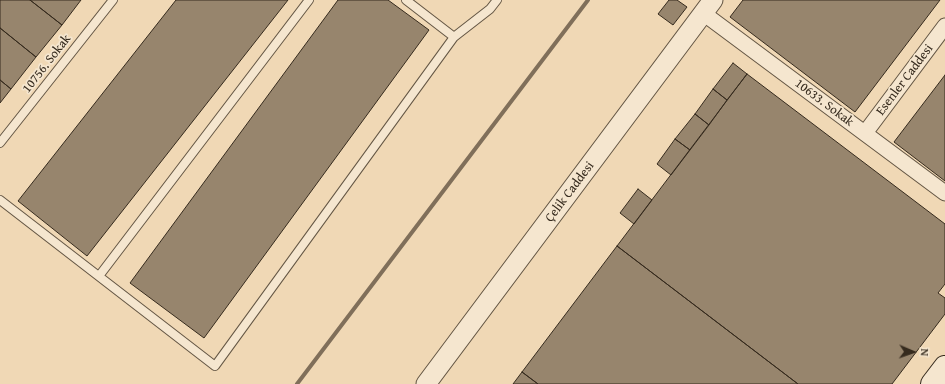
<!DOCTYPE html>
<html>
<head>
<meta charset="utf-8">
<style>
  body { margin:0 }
  #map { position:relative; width:945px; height:384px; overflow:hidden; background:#f0d8b5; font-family:"Gentium Book Plus",serif }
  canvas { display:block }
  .north { position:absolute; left:893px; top:332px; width:40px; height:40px; -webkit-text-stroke:3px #f5e6cf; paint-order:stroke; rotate:92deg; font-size:11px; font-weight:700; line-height:16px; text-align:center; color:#362b1e }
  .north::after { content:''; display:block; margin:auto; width:14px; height:18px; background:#362b1e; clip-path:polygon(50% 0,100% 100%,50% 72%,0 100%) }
</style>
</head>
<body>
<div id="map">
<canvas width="945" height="384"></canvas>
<div class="north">N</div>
</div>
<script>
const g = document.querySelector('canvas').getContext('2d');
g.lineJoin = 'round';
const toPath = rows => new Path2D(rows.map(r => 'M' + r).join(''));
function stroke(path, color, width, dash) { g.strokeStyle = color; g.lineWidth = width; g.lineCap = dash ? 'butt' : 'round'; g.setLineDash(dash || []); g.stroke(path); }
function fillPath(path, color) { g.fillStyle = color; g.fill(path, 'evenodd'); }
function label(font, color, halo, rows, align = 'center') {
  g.font = font + ' "Gentium Book Plus",serif'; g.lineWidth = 3.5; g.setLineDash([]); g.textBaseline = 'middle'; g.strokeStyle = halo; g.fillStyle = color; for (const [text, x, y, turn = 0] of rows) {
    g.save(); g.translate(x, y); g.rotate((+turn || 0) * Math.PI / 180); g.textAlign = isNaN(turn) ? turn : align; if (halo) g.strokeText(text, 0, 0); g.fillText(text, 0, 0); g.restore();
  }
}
stroke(toPath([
  [297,384,588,0]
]), '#806f5a', 4);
const building = toPath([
  [0,0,30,0,62,25,36,57,0,28,0,0],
  [30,0,81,0,62,25,30,0],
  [176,0,288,0,87,256,18,201,176,0],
  [338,0,388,0,429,30,204,338,130,283,338,0],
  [669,0,677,0,687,7,673,25,658,14,669,0],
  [743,0,940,0,855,112,730,17,743,0],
  [0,28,36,57,11,89,0,80,0,28],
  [733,63,747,74,727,100,713,89,733,63],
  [747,74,945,224,945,284,938,293,945,298,945,314,892,384,798,384,617,246,747,74],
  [945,75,945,181,894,142,945,75],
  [0,80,11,89,0,103,0,80],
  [713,89,727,100,709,125,695,114,713,89],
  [695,114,709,125,690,150,675,139,695,114],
  [675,139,690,150,671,175,657,164,675,139],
  [638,189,652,200,634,224,620,213,638,189],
  [617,246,798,384,538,384,522,372,617,246],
  [522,372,538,384,513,384,522,372]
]);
fillPath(building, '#97856d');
stroke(building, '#362b1e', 1);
const service = toPath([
  [406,0,454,37],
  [0,143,113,0],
  [0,200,215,366,454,37,490,9,497,0],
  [99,276,309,0]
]);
const minor = toPath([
  [703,13,945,193],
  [865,133,945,26]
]);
const tertiary = toPath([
  [426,384,713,0]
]);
const secondary = toPath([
  [932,384,945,367]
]);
stroke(service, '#645644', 10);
stroke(minor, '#645644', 17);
stroke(tertiary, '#645644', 21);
stroke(secondary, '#362b1e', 24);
stroke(service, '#f5e6cf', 8);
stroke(minor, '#f5e6cf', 15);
stroke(tertiary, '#f5e6cf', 19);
stroke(secondary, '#f5e6cf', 22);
label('13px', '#362b1e', '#f5e6cf', [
  ["10756. Sokak",47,64,-52],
  ["Esenler Caddesi",905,80,-53],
  ["10633. Sokak",824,103,37],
  ["Çelik Caddesi",570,192,-53]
]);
</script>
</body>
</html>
